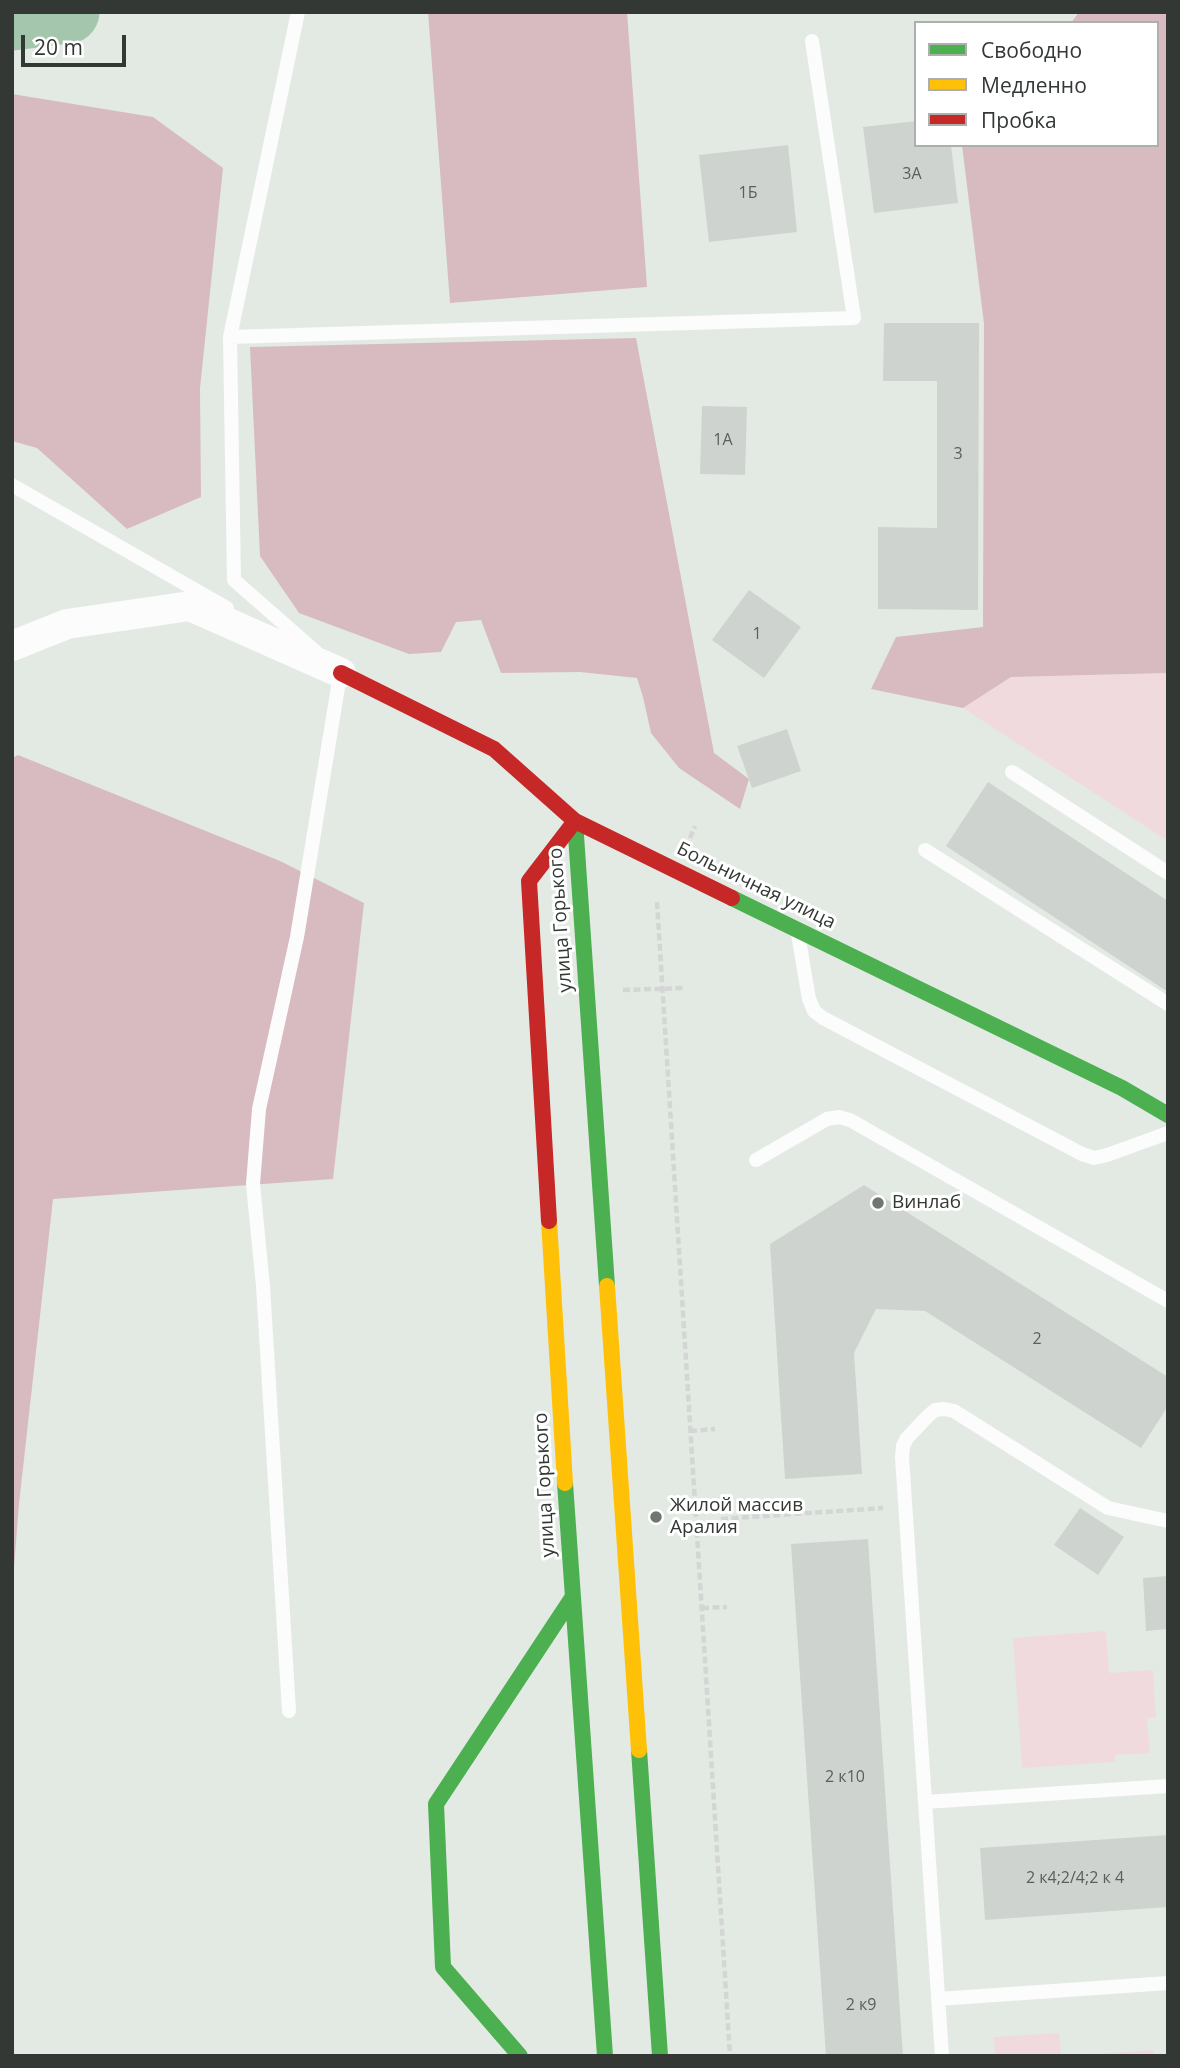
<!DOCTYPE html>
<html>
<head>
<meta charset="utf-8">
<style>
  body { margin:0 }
  #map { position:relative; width:1180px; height:2068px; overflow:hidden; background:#e3eae4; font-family:"Open Sans",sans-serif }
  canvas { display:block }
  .frame { position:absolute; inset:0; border:14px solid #333834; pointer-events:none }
  .legend { position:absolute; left:914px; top:21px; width:245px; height:126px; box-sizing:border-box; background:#fff; border:2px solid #adafae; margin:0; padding:9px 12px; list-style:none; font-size:21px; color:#333834 }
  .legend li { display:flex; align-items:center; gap:14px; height:35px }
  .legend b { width:35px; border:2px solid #adafae }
  .scale { position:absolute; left:21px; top:35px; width:105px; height:32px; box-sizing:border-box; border:4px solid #333834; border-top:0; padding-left:9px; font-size:21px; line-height:24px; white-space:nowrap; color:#333834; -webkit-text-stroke:5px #fff; paint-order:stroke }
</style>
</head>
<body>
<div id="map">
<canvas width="1180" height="2068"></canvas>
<div class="frame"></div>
<ul class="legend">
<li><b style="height:9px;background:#4caf50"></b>Свободно</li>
<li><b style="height:9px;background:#ffc107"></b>Медленно</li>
<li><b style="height:9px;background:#c62828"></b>Пробка</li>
</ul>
<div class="scale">20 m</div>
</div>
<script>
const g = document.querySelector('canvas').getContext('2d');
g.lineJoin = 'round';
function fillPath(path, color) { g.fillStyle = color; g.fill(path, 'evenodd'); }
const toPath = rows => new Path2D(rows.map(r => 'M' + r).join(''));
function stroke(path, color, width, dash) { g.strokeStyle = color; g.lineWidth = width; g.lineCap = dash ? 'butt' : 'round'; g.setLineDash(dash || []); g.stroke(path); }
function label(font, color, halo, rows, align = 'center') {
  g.font = font + ' "Open Sans",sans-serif'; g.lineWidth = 6; g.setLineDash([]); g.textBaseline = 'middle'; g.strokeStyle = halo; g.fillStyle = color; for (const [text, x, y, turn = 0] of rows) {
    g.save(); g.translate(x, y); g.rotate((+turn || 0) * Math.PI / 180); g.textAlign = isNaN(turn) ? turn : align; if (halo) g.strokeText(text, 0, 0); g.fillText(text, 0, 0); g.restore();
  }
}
fillPath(toPath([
  [1168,673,1168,841,963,708,1011,677],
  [1106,1631,1109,1673,1153,1670,1156,1717,1147,1718,1150,1753,1115,1755,1115,1762,1022,1768,1013,1638],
  [1059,2033,1061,2056,995,2056,994,2037],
  [1153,2050,1154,2056,1091,2056,1091,2054]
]), '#f0dade');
fillPath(toPath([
  [428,12,627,12,647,287,450,303],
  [1079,12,1168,12,1168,673,1011,677,963,708,871,689,896,637,983,627,984,324,962,145,1157,145,1157,23,1071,23],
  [12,94,153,117,223,168,200,388,201,497,127,529,37,448,12,441],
  [636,338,714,753,749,779,740,809,679,768,651,733,643,697,637,678,580,672,501,673,481,620,456,622,441,652,409,654,299,613,260,556,250,347],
  [18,755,280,861,364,903,333,1179,53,1199,19,1504,12,1593,12,758]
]), '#d7bbc1');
stroke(toPath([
  [12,19,68,12]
]), '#a3c6ac', 63);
fillPath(toPath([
  [916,121,916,145,951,145,958,203,874,213,863,127],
  [788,145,797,232,709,242,699,155],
  [884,323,979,323,978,610,878,609,878,527,937,528,937,381,883,381],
  [702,406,747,407,745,475,700,474],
  [749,590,801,627,764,678,712,640],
  [787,729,801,771,752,788,737,746],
  [988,782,1168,901,1168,992,946,846],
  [864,1185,1168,1377,1168,1406,1141,1448,925,1311,876,1309,854,1353,862,1474,785,1479,770,1244],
  [1080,1508,1124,1537,1098,1575,1054,1545],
  [868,1539,903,2056,826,2056,791,1544],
  [1168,1576,1168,1629,1146,1631,1143,1578],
  [1168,1835,1168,1907,985,1920,980,1848]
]), '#ced3cf');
stroke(toPath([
  [690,838,695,826],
  [657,902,730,2056],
  [623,990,685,988],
  [690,1431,715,1429],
  [721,1519,883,1508],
  [702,1608,727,1607]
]), '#d3d6d4', 4.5, [7, 3.5]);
stroke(toPath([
  [298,12,230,337,234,580,316,652],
  [230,337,854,318,812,41],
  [12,485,227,608],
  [1012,772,1168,873],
  [925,850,1168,1004],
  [798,934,809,999,814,1011,823,1018,1082,1154,1094,1158,1107,1155,1168,1133],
  [756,1160,827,1119,839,1117,850,1120,1168,1301],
  [289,1711,263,1286,253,1184,259,1109,297,937,340,675],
  [925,1802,1168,1786],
  [938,1999,1168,1983],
  [942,2056,902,1457,903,1446,907,1438,928,1416,935,1410,944,1409,954,1411,1108,1508,1168,1521]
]), '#fbfcfb', 14);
stroke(toPath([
  [12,646,67,624,190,606,341,673]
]), '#fbfcfb', 30);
stroke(toPath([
  [575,821,607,1286],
  [732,898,1122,1088,1168,1115],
  [565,1483,605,2056],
  [639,1750,660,2056],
  [520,2056,443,1967,436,1804,572,1598]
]), '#4caf50', 16);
stroke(toPath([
  [549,1221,565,1483],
  [607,1286,639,1750]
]), '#ffc107', 16);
stroke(toPath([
  [341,673,494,749,575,821,732,898],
  [549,1221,529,881,575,821]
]), '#c62828', 16);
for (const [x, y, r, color] of [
  [878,1203,7,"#717672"],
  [656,1517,7,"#717672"]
]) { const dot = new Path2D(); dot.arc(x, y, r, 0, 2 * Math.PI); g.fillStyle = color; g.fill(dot); stroke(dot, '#fff', 2.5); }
label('16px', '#5a5f5b', null, [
  ["3А",912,174],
  ["1Б",748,193],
  ["1А",723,440],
  ["3",958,454],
  ["1",757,634],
  ["2",1037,1339],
  ["2 к10",845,1777],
  ["2 к4;2/4;2 к 4",1075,1878],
  ["2 к9",861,2005]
]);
label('19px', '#333834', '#fff', [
  ["Больничная улица",756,886,26],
  ["улица Горького",561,920,-94],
  ["улица Горького",545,1485,-93]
]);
label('19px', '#333834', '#fff', [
  ["Винлаб",892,1203],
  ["Жилой массив",670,1506],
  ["Аралия",670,1528]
], 'left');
</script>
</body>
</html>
